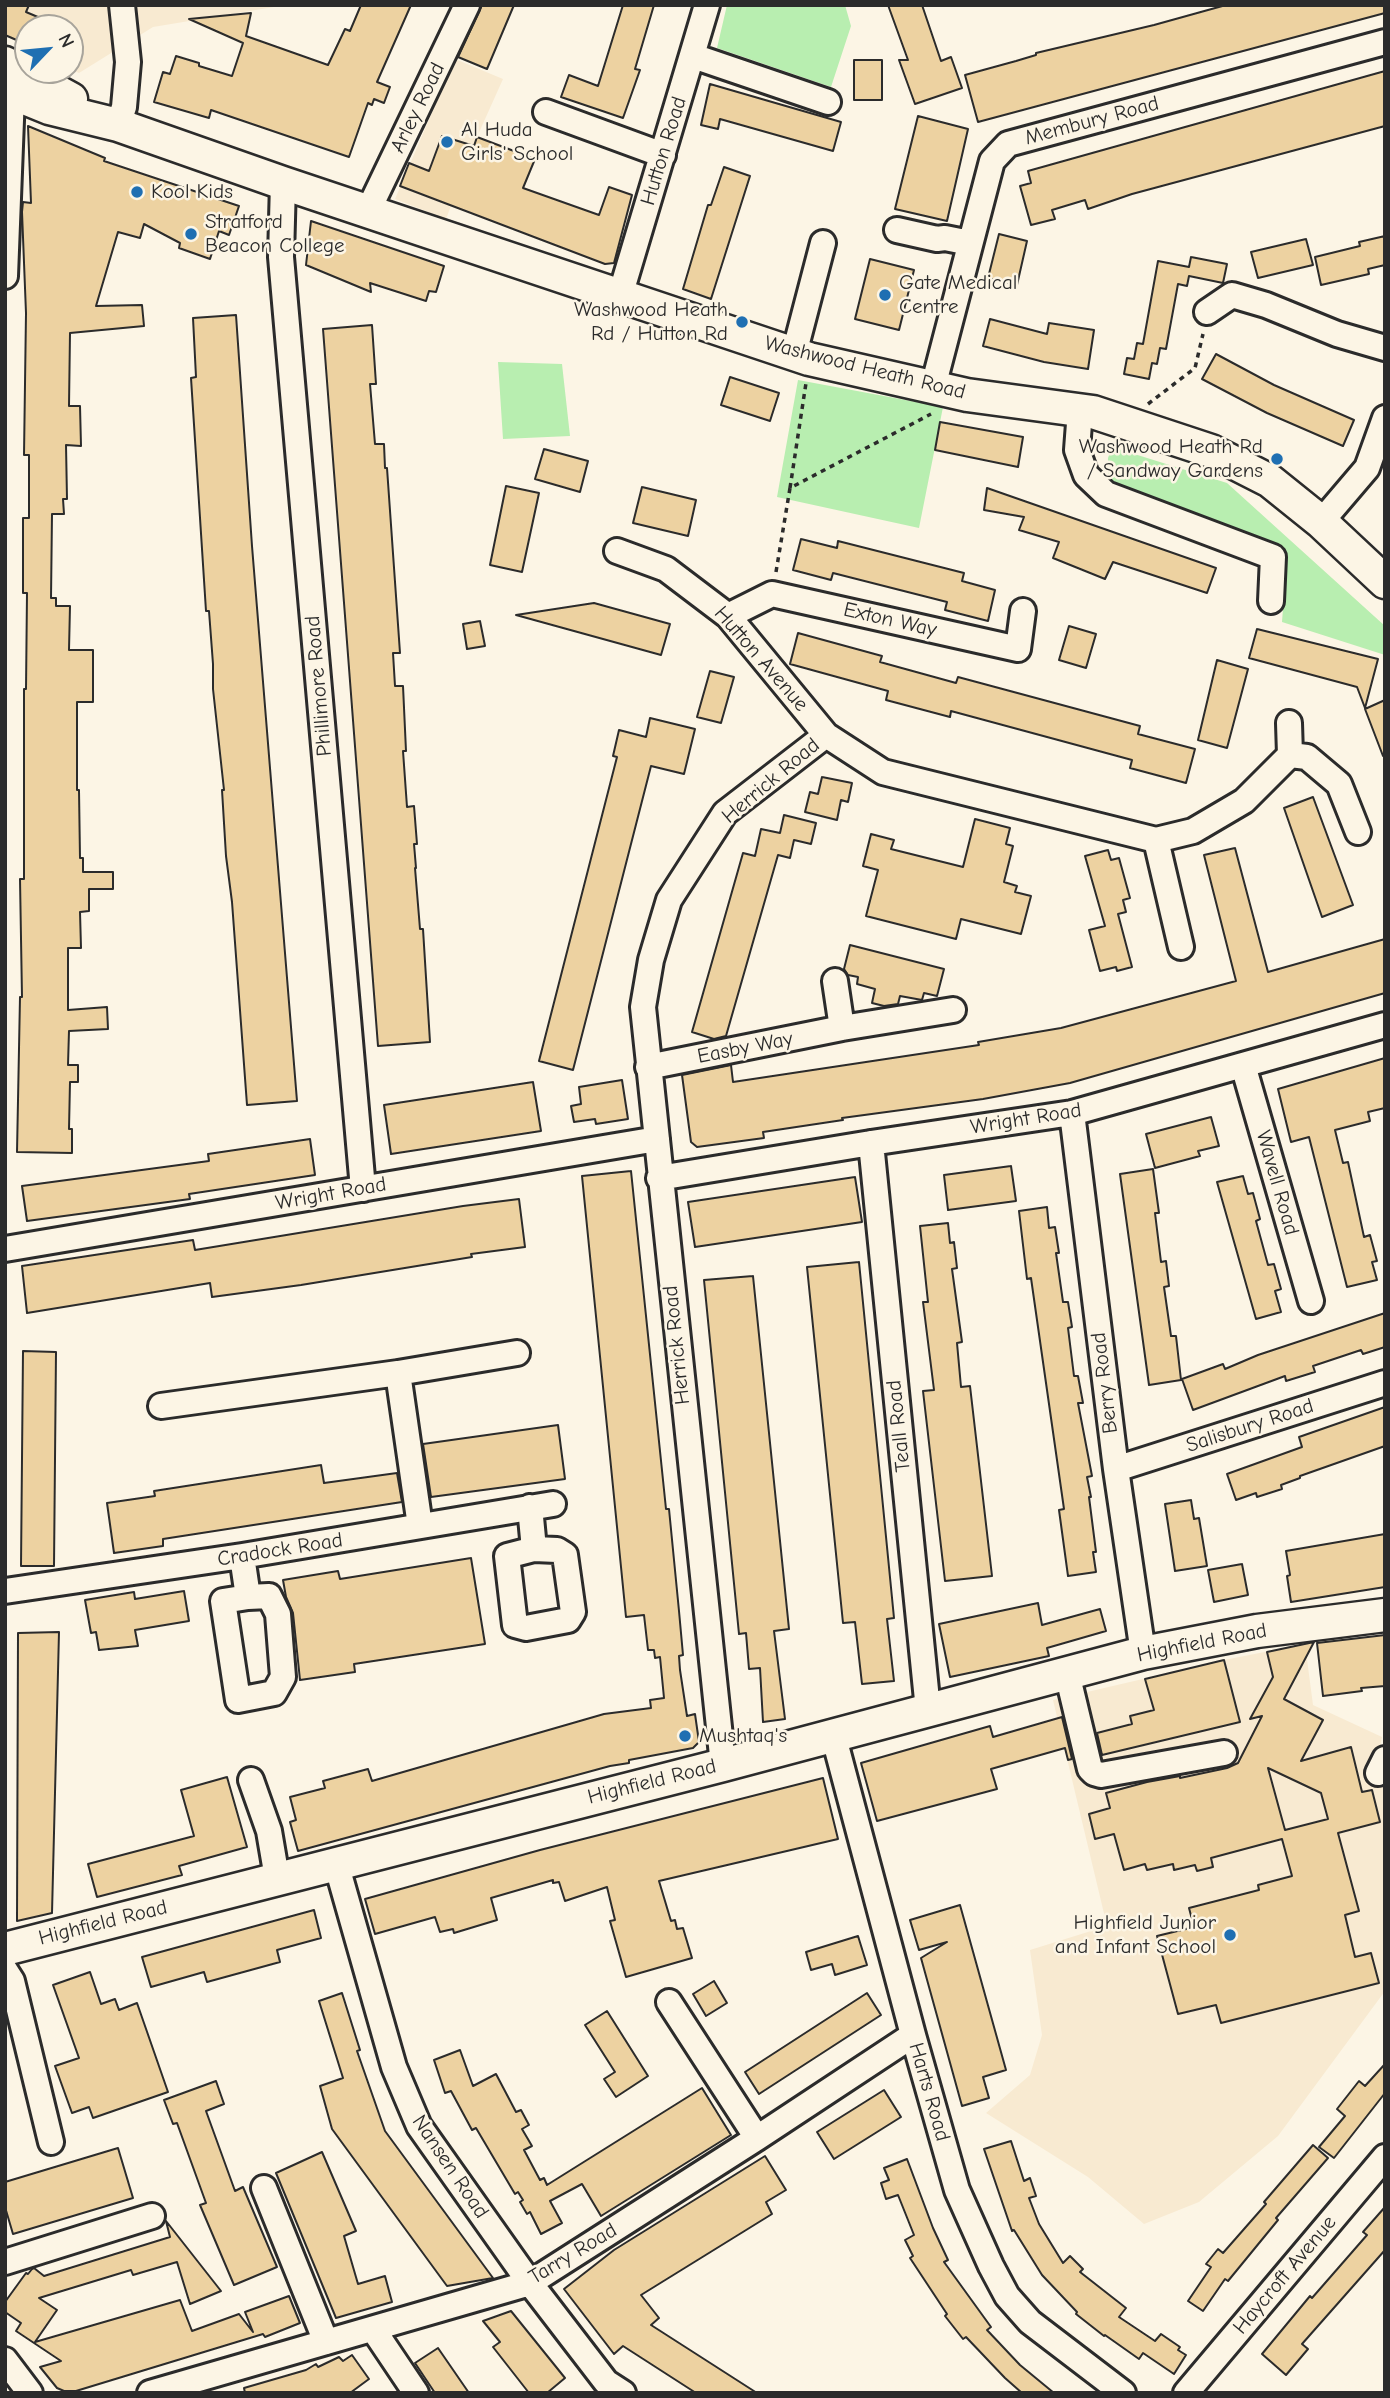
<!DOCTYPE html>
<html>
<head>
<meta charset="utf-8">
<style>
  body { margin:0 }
  #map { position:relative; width:1390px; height:2398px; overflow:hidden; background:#fcf5e5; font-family:"Comic Neue",sans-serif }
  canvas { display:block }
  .frame { position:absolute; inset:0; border:7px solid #2b2b2b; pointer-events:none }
  .north { position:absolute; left:14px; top:14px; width:70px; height:70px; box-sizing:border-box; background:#fcf5e5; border:2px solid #a8a49b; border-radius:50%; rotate:64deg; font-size:19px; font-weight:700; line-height:28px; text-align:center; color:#2b2b2b }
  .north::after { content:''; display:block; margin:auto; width:24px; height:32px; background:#1f6fb2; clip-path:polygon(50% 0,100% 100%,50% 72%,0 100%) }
</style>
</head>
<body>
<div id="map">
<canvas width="1390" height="2398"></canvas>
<div class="frame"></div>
<div class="north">N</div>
</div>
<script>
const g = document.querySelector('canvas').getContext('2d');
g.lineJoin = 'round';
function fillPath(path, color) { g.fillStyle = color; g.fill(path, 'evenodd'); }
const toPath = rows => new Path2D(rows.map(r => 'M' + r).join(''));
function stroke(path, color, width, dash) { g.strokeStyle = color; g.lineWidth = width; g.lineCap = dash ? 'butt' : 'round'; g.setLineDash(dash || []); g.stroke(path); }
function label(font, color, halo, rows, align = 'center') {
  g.font = font + ' "Comic Neue",sans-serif'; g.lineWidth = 5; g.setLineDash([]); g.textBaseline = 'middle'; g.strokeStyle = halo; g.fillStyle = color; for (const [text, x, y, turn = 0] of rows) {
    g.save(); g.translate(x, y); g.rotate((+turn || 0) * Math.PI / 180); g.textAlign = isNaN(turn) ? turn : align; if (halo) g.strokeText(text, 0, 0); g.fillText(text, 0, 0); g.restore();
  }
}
fillPath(toPath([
  [5,5,286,5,153,27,79,73,70,69,70,28,28,28,28,45,5,31],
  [455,59,503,79,477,137,446,219,395,199],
  [1305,1644,1313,1705,1382,1737,1375,1770,1385,1776,1385,1991,1278,2136,1199,2202,1144,2224,1088,2177,986,2113,1030,2075,1042,2035,1030,1950,1107,1926,1053,1700,1224,1660]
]), '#f8ead1');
fillPath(toPath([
  [727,5,845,5,851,26,831,87,717,48],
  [498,362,562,364,570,436,503,439],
  [798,380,943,407,919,528,777,497],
  [1112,447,1227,483,1385,626,1385,655,1282,622,1287,554,1120,491,1108,478,1108,458]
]), '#b8eeb0');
const building = toPath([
  [5,5,29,5,26,12,64,28,28,28,28,45,5,35,5,5],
  [361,5,411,5,377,82,390,87,384,103,374,99,372,105,368,103,349,157,211,110,209,118,154,102,163,72,170,74,176,56,199,63,199,66,232,76,243,43,189,19,251,13,246,36,328,65,345,29,350,31,361,5],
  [482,5,514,5,487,69,458,57,482,5],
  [623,5,654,5,635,69,640,70,623,118,561,97,569,75,598,86,623,5],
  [888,5,922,5,941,61,951,57,962,88,915,104,899,60,908,60,888,5],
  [1226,5,1385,5,1385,13,978,122,965,75,1016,61,1036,55,1036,53,1154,25,1226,5],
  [854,60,882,60,882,100,854,100,854,60],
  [1385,71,1385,126,1132,194,1088,209,1085,200,1052,210,1055,219,1031,225,1020,186,1031,183,1028,171,1385,71],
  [710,84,841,122,833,151,720,119,718,129,701,125,710,84],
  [918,116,968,129,947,221,895,209,918,116],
  [28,126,105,158,104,161,239,206,229,235,219,231,210,259,179,248,180,243,144,224,140,238,118,232,96,306,142,305,144,326,70,333,69,406,80,406,81,446,66,445,67,499,63,499,64,514,52,514,51,598,56,598,56,606,70,606,69,650,93,650,93,702,77,702,77,790,79,790,80,858,83,858,83,872,113,872,113,889,89,889,89,911,80,912,81,948,68,948,68,1010,107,1007,108,1029,69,1031,68,1065,78,1065,78,1082,70,1082,69,1129,72,1129,72,1153,17,1152,20,997,22,997,20,879,24,879,24,689,26,689,27,593,23,593,23,518,29,518,29,455,24,455,26,313,22,212,23,202,31,203,28,126],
  [442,136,474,146,477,137,535,159,523,188,599,215,609,187,632,195,614,263,605,264,400,186,409,163,429,171,442,136],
  [724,167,750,176,711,299,683,289,708,205,711,205,724,167],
  [311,221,444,266,436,292,429,291,426,301,370,283,371,292,306,265,311,221],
  [999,234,1027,241,1017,285,988,278,999,234],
  [1385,236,1385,265,1368,269,1369,274,1321,285,1315,257,1360,246,1359,242,1385,236],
  [1306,239,1313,265,1258,278,1251,252,1306,239],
  [1191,257,1227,264,1223,283,1189,276,1187,286,1178,284,1166,349,1160,348,1157,364,1152,363,1149,379,1124,374,1127,358,1134,359,1137,343,1143,344,1158,261,1189,267,1191,257],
  [870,259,914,270,899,330,855,319,870,259],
  [236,315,252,546,297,1101,247,1105,232,902,226,856,222,790,224,790,213,689,213,664,209,611,206,611,191,378,196,377,193,318,236,315],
  [990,319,1047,334,1049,323,1094,330,1088,369,1044,362,983,346,990,319],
  [372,325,376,384,370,384,375,444,384,444,385,468,387,468,400,653,393,653,395,686,403,686,406,751,403,751,407,807,414,806,417,844,414,844,416,868,415,868,420,929,423,929,430,1042,378,1046,323,329,372,325],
  [1216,354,1274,385,1354,420,1343,446,1267,413,1202,379,1216,354],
  [730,377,779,393,770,421,721,405,730,377],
  [940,422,1023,437,1018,467,935,450,940,422],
  [544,449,588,461,580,492,535,479,544,449],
  [506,486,539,493,522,572,490,565,506,486],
  [642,487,696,500,688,536,633,523,642,487],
  [987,488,1216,568,1207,593,1113,562,1105,579,1053,558,1059,542,1019,530,1024,517,984,510,987,488],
  [801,539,837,548,838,541,964,573,962,581,995,590,988,621,945,610,947,602,833,573,831,580,793,570,801,539],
  [594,603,670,624,661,655,516,615,594,603],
  [480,621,485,646,467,649,463,624,480,621],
  [1069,626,1096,634,1086,668,1059,660,1069,626],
  [1257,629,1378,659,1365,708,1357,687,1249,658,1257,629],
  [798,633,882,656,880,662,956,683,958,677,1140,726,1138,734,1195,749,1186,783,1130,768,1132,760,951,711,950,717,886,700,888,691,790,664,798,633],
  [1217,660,1248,669,1227,748,1198,740,1217,660],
  [710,671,734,677,721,723,697,717,710,671],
  [1385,700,1385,756,1383,756,1365,709,1385,700],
  [650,718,695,729,684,774,651,766,573,1070,539,1061,617,757,613,756,619,730,646,737,650,718],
  [822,777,852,783,848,802,841,800,837,820,805,812,810,792,818,794,822,777],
  [1313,797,1353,905,1322,917,1284,808,1313,797],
  [784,815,816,823,811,844,794,840,790,858,778,855,726,1036,714,1039,692,1032,743,853,755,856,761,829,780,833,784,815],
  [975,819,1010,828,1006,844,1013,846,1004,882,1017,886,1015,892,1031,896,1021,934,961,919,956,939,866,916,878,870,863,866,871,834,894,840,891,849,963,867,975,819],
  [1235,848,1268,972,1385,939,1385,993,1070,1083,983,1099,842,1118,843,1120,763,1132,764,1138,697,1147,691,1142,682,1075,731,1065,733,1082,979,1045,978,1042,1061,1028,1236,981,1204,855,1235,848],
  [1108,850,1111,860,1119,858,1130,898,1123,900,1126,912,1118,914,1132,967,1117,971,1116,967,1100,971,1089,930,1105,926,1085,856,1108,850],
  [850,945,944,969,937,996,924,993,922,1000,900,996,898,1004,884,1006,872,1003,875,989,857,984,858,977,848,975,844,969,850,945],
  [1385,1058,1385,1108,1368,1112,1370,1121,1335,1130,1343,1163,1348,1162,1364,1237,1370,1235,1377,1261,1372,1262,1377,1280,1347,1287,1309,1137,1291,1142,1278,1089,1385,1058],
  [622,1080,628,1119,596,1124,595,1119,574,1122,571,1106,581,1104,579,1087,622,1080],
  [533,1082,541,1131,391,1154,384,1105,533,1082],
  [1211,1117,1219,1146,1198,1151,1200,1156,1155,1168,1146,1134,1211,1117],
  [310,1139,315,1175,189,1194,190,1199,27,1221,22,1186,209,1161,208,1154,310,1139],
  [1011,1166,1016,1201,948,1210,944,1175,1011,1166],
  [1153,1169,1159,1213,1155,1213,1161,1262,1166,1261,1169,1286,1164,1287,1171,1336,1176,1336,1181,1380,1149,1385,1120,1174,1153,1169],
  [631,1171,666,1509,669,1509,679,1611,683,1655,679,1656,680,1670,687,1716,695,1714,699,1742,693,1748,629,1760,629,1763,610,1766,298,1851,290,1822,296,1820,290,1797,325,1788,323,1781,368,1769,372,1781,604,1714,651,1708,650,1700,664,1698,660,1657,655,1658,654,1650,648,1650,644,1615,626,1617,582,1176,631,1171],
  [1243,1176,1248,1194,1253,1193,1260,1219,1256,1221,1268,1265,1274,1264,1281,1289,1275,1291,1281,1312,1256,1319,1217,1182,1243,1176],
  [855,1177,862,1222,695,1247,688,1202,855,1177],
  [519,1199,525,1247,471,1254,472,1257,301,1285,212,1297,210,1283,27,1313,22,1266,193,1240,195,1250,463,1206,519,1199],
  [1047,1207,1049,1228,1055,1227,1059,1253,1056,1253,1063,1302,1068,1302,1072,1327,1068,1328,1074,1376,1078,1376,1083,1403,1078,1403,1092,1476,1087,1477,1091,1497,1089,1497,1096,1552,1093,1552,1096,1572,1068,1576,1059,1510,1064,1509,1031,1278,1027,1279,1019,1211,1047,1207],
  [948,1223,950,1243,954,1242,957,1268,952,1269,962,1342,957,1343,961,1387,970,1386,992,1576,945,1581,923,1391,934,1390,923,1302,928,1302,920,1226,948,1223],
  [859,1262,894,1618,887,1619,894,1681,862,1684,855,1622,843,1623,807,1267,859,1262],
  [753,1276,789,1629,774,1631,785,1719,763,1722,760,1668,749,1669,746,1633,739,1634,704,1280,753,1276],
  [1385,1313,1385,1347,1363,1354,1361,1350,1313,1366,1315,1372,1286,1381,1285,1376,1193,1410,1182,1379,1223,1364,1225,1369,1258,1355,1385,1313],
  [23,1351,56,1352,54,1566,21,1566,23,1351],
  [1385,1407,1385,1446,1300,1476,1300,1478,1281,1485,1282,1489,1257,1497,1256,1493,1236,1500,1227,1474,1302,1447,1299,1437,1385,1407],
  [558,1425,565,1479,431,1497,423,1444,558,1425],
  [321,1465,324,1483,397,1473,402,1502,163,1539,163,1546,114,1553,107,1503,155,1496,154,1491,321,1465],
  [1191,1500,1194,1519,1199,1518,1207,1566,1175,1571,1165,1504,1191,1500],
  [1385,1534,1385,1587,1291,1602,1287,1576,1290,1575,1286,1551,1385,1534],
  [471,1558,485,1644,354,1664,355,1672,300,1680,293,1613,286,1597,283,1580,338,1571,340,1579,471,1558],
  [1242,1564,1248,1595,1214,1602,1208,1570,1242,1564],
  [184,1591,189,1621,135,1630,138,1646,99,1650,96,1632,91,1633,85,1600,134,1592,135,1599,184,1591],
  [1038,1603,1042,1625,1100,1609,1106,1631,1047,1648,1049,1656,950,1677,939,1624,1038,1603],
  [59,1632,52,1913,17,1921,18,1633,59,1632],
  [1385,1635,1385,1686,1361,1688,1362,1691,1323,1696,1317,1643,1385,1635],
  [1314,1642,1284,1699,1323,1720,1301,1761,1351,1747,1362,1792,1372,1790,1380,1822,1338,1833,1359,1911,1345,1915,1355,1957,1371,1953,1379,1983,1221,2023,1216,2005,1178,2014,1157,1936,1194,1927,1189,1908,1259,1890,1258,1885,1292,1876,1282,1839,1211,1858,1213,1867,1197,1871,1195,1865,1174,1870,1173,1864,1147,1870,1145,1864,1124,1870,1114,1834,1095,1839,1089,1814,1110,1808,1106,1793,1147,1782,1180,1776,1180,1778,1227,1768,1238,1763,1262,1716,1250,1719,1273,1677,1267,1652,1314,1642],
  [1268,1768,1321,1793,1328,1819,1285,1830,1268,1768],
  [1224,1660,1240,1722,1102,1755,1097,1733,1132,1724,1130,1716,1154,1710,1145,1679,1224,1660],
  [1062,1717,1072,1759,1068,1760,1065,1748,991,1769,997,1789,877,1821,861,1763,990,1726,993,1737,1062,1717],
  [227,1777,247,1847,179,1866,182,1875,97,1897,88,1864,194,1836,181,1790,227,1777],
  [823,1778,838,1839,659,1881,671,1921,675,1920,677,1929,683,1928,692,1958,626,1977,610,1921,615,1920,607,1887,565,1901,559,1882,553,1883,553,1880,491,1898,497,1920,454,1933,453,1929,440,1932,435,1917,375,1934,365,1899,540,1850,823,1778],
  [960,1905,1006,2070,983,2077,989,2098,962,2106,921,1958,947,1942,919,1950,910,1920,960,1905],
  [314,1910,321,1938,277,1950,280,1962,207,1982,204,1972,151,1987,142,1957,314,1910],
  [858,1936,867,1965,835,1975,832,1964,811,1970,806,1952,858,1936],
  [90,1972,101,2004,115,1999,119,2010,137,2003,168,2092,93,2118,89,2107,72,2113,55,2066,79,2058,53,1985,90,1972],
  [714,1981,727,2003,706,2016,693,1994,714,1981],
  [342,1993,360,2050,357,2051,385,2131,493,2278,447,2286,332,2129,320,2086,343,2078,319,2001,342,1993],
  [867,1993,881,2015,759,2094,745,2072,867,1993],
  [607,2011,648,2076,616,2097,604,2079,615,2072,585,2025,607,2011],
  [460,2050,473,2086,496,2074,516,2112,521,2110,529,2125,522,2129,532,2146,524,2150,540,2180,544,2178,547,2185,702,2088,731,2135,601,2216,582,2184,550,2201,562,2223,541,2234,530,2212,527,2214,520,2202,523,2200,518,2192,515,2194,476,2128,472,2130,451,2091,445,2093,434,2060,460,2050],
  [1385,2064,1385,2093,1334,2158,1319,2147,1345,2116,1337,2109,1359,2081,1365,2086,1385,2064],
  [216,2081,224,2104,206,2111,235,2191,243,2187,277,2267,234,2285,200,2205,206,2203,177,2123,173,2124,164,2100,216,2081],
  [884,2090,901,2117,834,2159,817,2132,884,2090],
  [1011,2141,1024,2181,1030,2178,1036,2196,1029,2198,1039,2224,1063,2263,1070,2256,1083,2269,1080,2272,1126,2308,1119,2317,1155,2341,1161,2334,1180,2347,1178,2350,1186,2355,1174,2374,1143,2353,1139,2359,1105,2335,1104,2336,1076,2314,1077,2312,1042,2275,1014,2230,1012,2231,984,2149,1011,2141],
  [1313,2145,1328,2158,1276,2218,1278,2220,1228,2281,1225,2279,1203,2311,1188,2301,1211,2267,1206,2264,1218,2249,1223,2253,1266,2204,1264,2202,1313,2145],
  [118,2148,133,2198,13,2234,5,2207,5,2182,118,2148],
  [322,2152,356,2231,344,2236,358,2284,385,2276,392,2302,336,2318,276,2173,322,2152],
  [765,2156,786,2190,766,2202,772,2214,641,2295,659,2318,651,2325,757,2393,696,2393,623,2346,614,2354,564,2289,614,2250,765,2156],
  [907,2159,933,2228,948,2260,944,2262,991,2327,987,2330,1020,2365,1054,2393,1022,2393,1005,2378,966,2337,963,2339,945,2316,947,2314,910,2258,913,2256,905,2240,914,2235,898,2195,886,2199,881,2183,889,2180,884,2168,907,2159],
  [1385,2207,1385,2250,1302,2344,1308,2349,1286,2375,1262,2354,1310,2296,1312,2298,1367,2235,1363,2232,1385,2207],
  [166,2221,221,2291,190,2304,177,2262,133,2275,131,2270,39,2298,57,2310,35,2342,180,2300,192,2331,239,2314,253,2332,245,2312,289,2296,300,2323,265,2337,263,2334,76,2391,64,2391,57,2388,40,2367,61,2361,16,2331,21,2323,5,2312,5,2302,26,2273,28,2274,32,2269,34,2268,44,2276,170,2237,166,2221],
  [511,2311,565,2378,547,2393,529,2393,493,2347,500,2342,483,2321,511,2311],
  [438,2348,469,2393,435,2393,415,2363,438,2348],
  [352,2355,369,2379,350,2393,245,2393,244,2388,306,2370,316,2364,318,2367,339,2357,343,2361,352,2355]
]);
fillPath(building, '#edd2a1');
stroke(building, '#2b2b2b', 2);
const minor = toPath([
  [693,56,828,102],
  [546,112,663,155],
  [118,125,124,107,128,62,122,5],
  [283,183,281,257,363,1189],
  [368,211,467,5],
  [897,230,937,239,945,238,970,243],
  [5,276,12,94],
  [620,296,707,5],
  [1207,312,1232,295,1266,305,1337,334,1385,348],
  [794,354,823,243],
  [933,387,992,161,1008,144,1385,42],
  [1080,410,1077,450,1086,475,1106,494,1273,557,1271,601],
  [1321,522,1367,468,1385,418],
  [617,551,666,569,728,616,826,735],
  [728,616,772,594,1018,649,1023,611],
  [1289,723,1290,755],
  [1156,840,1181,947],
  [835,981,842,1028],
  [1243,1065,1311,1301],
  [648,1067,842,1028,953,1010],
  [1072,1113,1116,1469,1143,1653],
  [871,1143,928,1710],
  [659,1178,871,1143,1072,1113,1385,1025],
  [5,1249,657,1139],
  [398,1373,517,1353],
  [161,1406,398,1373,420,1526],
  [1116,1469,1385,1383],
  [530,1507,534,1549,507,1556,515,1625,526,1628,568,1620,573,1612,565,1555,557,1550,534,1549],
  [242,1556,248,1597,269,1596,278,1614,283,1677,274,1693,238,1700,223,1601,248,1597],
  [5,1591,242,1556,553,1504],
  [1067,1673,1090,1769,1094,1773,1101,1775,1224,1753],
  [833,1734,913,2035,957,2190,991,2266,1007,2296,1030,2322,1123,2393],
  [723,1765,643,1007,651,960,669,900,725,813,826,735,883,772,1156,840,1193,831,1244,801,1290,755,1307,757,1339,784,1358,832],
  [1378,1773,1385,1759],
  [251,1780,269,1831,277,1878],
  [336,1863,394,2067,419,2126,530,2283,606,2382,623,2393],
  [5,1970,12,1981,51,2142],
  [669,2002,757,2138],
  [264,2188,326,2342],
  [5,2262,152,2216],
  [373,2329,416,2393],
  [5,2360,30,2393],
  [150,2393,530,2283,757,2138,913,2035],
  [1186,2393,1385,2157]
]);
const major = toPath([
  [5,63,71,99],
  [5,90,49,108,118,125,283,183,809,359,967,395,1093,412,1211,451,1270,481,1321,522,1385,582],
  [5,1949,723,1765,1143,1653,1257,1631,1385,1615]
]);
stroke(minor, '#2b2b2b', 30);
stroke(major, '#2b2b2b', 37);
stroke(toPath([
  [1148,404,1195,368,1203,334],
  [790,488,806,383],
  [776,572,790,488,931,414]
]), '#2b2b2b', 3.5, [5, 5]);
stroke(minor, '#fcf5e5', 24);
stroke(major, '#fcf5e5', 32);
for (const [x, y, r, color] of [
  [447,142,7,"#1f6fb2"],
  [137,192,7,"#1f6fb2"],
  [191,234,7,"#1f6fb2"],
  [885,295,7,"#1f6fb2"],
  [742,322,7,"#1f6fb2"],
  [1277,459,7,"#1f6fb2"],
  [685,1736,7,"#1f6fb2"],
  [1230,1935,7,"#1f6fb2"]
]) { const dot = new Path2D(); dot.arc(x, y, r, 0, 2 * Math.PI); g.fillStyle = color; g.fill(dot); stroke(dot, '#fcf5e5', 2.5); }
label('21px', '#2b2b2b', '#fcf5e5', [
  ["Arley Road",418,108,-64],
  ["Membury Road",1092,121,-15],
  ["Hutton Road",664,151,-73],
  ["Washwood Heath Road",865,368,14],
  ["Exton Way",890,620,13],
  ["Hutton Avenue",761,659,49],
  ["Phillimore Road",319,686,-95],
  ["Herrick Road",771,781,-40],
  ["Easby Way",745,1048,-11],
  ["Wright Road",1026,1119,-9],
  ["Wavell Road",1277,1183,74],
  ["Wright Road",331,1194,-10],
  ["Herrick Road",677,1345,-96],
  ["Berry Road",1105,1383,-97],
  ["Teall Road",899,1426,-96],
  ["Salisbury Road",1250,1426,-18],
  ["Cradock Road",280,1550,-9],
  ["Highfield Road",1202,1643,-11],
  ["Highfield Road",652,1782,-14],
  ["Highfield Road",103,1923,-14],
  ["Harts Road",929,2092,74],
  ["Nansen Road",450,2167,56],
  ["Tarry Road",573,2254,-31],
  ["Haycroft Avenue",1285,2275,-50]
]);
label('21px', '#2b2b2b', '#fcf5e5', [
  ["Al Huda",461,130],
  ["Girls' School",461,154],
  ["Kool Kids",151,192],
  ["Stratford",205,222],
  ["Beacon College",205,246],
  ["Gate Medical",899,283],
  ["Centre",899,307],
  ["Washwood Heath",728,310,"right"],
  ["Rd / Hutton Rd",728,334,"right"],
  ["Washwood Heath Rd",1263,447,"right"],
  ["/ Sandway Gardens",1263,471,"right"],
  ["Mushtaq's",699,1736],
  ["Highfield Junior",1216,1923,"right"],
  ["and Infant School",1216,1947,"right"]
], 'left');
</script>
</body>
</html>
